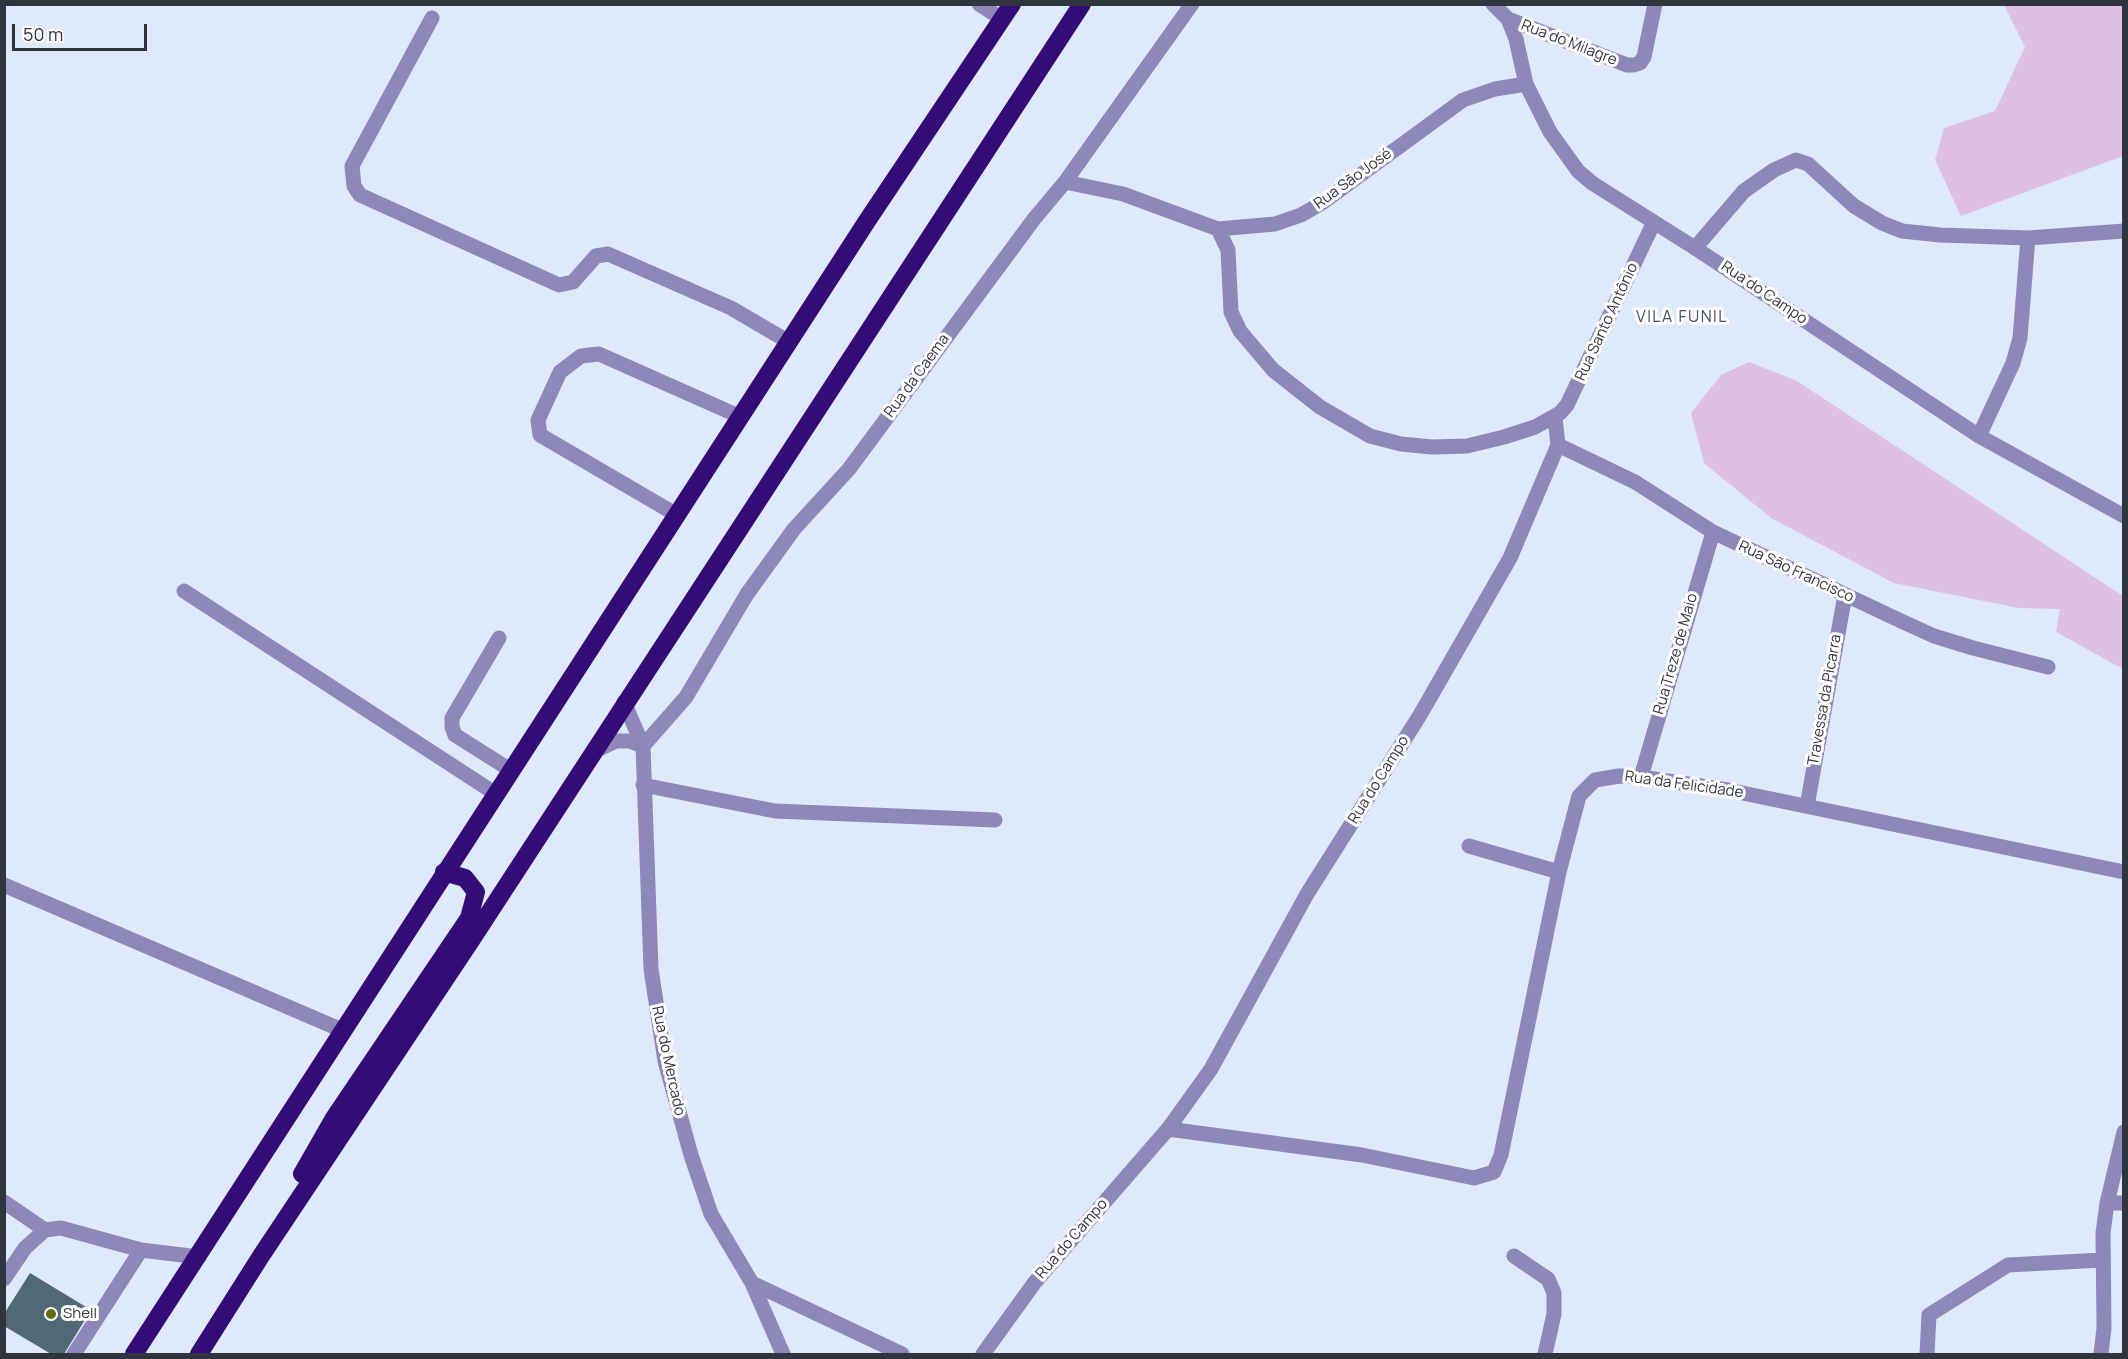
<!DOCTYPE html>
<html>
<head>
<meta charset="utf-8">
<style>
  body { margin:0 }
  #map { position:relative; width:2128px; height:1359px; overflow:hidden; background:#dee9fc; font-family:Manrope,sans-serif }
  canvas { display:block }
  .frame { position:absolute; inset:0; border:6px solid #2f343d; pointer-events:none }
  .scale { position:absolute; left:12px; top:24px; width:135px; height:27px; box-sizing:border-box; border:3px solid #2f343d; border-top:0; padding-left:8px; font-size:18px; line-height:21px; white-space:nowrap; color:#2f343d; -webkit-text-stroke:4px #fff; paint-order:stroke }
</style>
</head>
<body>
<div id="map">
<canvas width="2128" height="1359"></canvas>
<div class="frame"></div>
<div class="scale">50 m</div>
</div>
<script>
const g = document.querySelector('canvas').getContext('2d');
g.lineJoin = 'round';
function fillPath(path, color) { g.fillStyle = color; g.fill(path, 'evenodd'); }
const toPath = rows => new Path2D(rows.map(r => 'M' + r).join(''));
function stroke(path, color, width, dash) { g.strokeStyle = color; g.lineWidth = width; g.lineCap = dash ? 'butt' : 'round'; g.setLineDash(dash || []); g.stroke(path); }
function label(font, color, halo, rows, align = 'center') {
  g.font = font + ' Manrope,sans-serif'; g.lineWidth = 6; g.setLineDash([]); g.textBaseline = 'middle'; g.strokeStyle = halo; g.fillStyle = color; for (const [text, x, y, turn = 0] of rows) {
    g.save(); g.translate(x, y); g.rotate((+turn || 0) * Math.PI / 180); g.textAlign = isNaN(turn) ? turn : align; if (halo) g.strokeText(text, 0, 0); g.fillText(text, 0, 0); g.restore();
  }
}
fillPath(toPath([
  [2004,5,2123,5,2123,156,1961,216,1935,160,1944,128,1995,111,2025,47],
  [1749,362,1797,381,2123,596,2123,669,2056,632,2060,609,2019,608,1894,583,1771,518,1704,463,1691,413,1721,375]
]), '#debfe6');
fillPath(toPath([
  [30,1273,91,1310,64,1354,51,1354,4,1326,4,1314]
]), '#516975');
stroke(toPath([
  [979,4,1002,19],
  [1493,4,1508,19,1516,39,1526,84,1550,132,1578,171,1592,183,1695,248,1979,436,2124,516],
  [432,18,352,166,354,186,360,195,559,285,573,282,596,256,608,254,731,308,789,342],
  [1508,19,1627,65,1634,65,1640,63,1644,57,1655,4],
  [1065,182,1123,194,1218,229,1275,224,1301,215,1322,203,1463,100,1495,89,1526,84],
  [1218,229,1228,250,1231,312,1240,331,1273,370,1320,407,1370,436,1401,444,1432,447,1467,446,1504,437,1535,427,1560,413,1567,405,1654,222],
  [1695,248,1744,191,1774,170,1796,160,1808,164,1854,206,1882,223,1902,231,1940,235,2028,238,2124,231],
  [1979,436,2013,363,2020,338,2028,238],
  [1558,445,1635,482,1713,532,1901,621,1934,636,1973,648,2048,667],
  [677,515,540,435,538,420,560,372,581,356,599,354,741,417],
  [184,591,496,794],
  [499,638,452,718,452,727,455,735,512,771],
  [624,702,643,746,651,969,665,1061,691,1155,711,1214,752,1283,783,1354],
  [643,746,686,697,747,594,794,529,849,469,1034,219,1065,182,1192,4],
  [595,751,616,741,629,741,643,746],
  [1641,777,1713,532],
  [643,785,775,811,995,820],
  [1807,806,1845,595],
  [1469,846,1559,872],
  [4,885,344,1031],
  [1168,1129,1362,1155,1474,1178,1494,1172,1501,1155,1559,872,1579,796,1595,780,1619,776,1641,777,1728,790,2124,872],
  [4,1202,45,1230],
  [2107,1203,2124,1203],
  [1514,1256,1548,1279,1554,1293,1554,1314,1545,1354],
  [4,1279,25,1248,45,1230,61,1228,141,1250,199,1257],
  [752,1283,902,1354],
  [74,1354,141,1250],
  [983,1354,1035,1282,1168,1129,1211,1069,1307,894,1420,715,1510,558,1558,445,1555,417],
  [1927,1354,1929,1315,2008,1265,2102,1260],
  [2101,1354,2104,1328,2103,1233,2107,1203,2124,1132]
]), '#8e88b8', 15);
stroke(toPath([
  [302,1174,334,1118,469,918,476,892,465,878,444,872],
  [134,1354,867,221,1012,4],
  [199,1354,261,1256,470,942,1082,4]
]), '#340c77', 18);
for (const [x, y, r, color] of [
  [51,1314,6,"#646b0e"]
]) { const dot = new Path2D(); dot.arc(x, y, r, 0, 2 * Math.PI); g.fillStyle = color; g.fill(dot); stroke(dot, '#fff', 2); }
label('15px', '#2f343d', '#fff', [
  ["Rua do Milagre",1569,43,21],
  ["Rua São José",1353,179,-36],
  ["Rua do Campo",1764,293,34],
  ["Rua Santo Antônio",1607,322,-65],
  ["Rua da Caema",917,376,-54],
  ["Rua São Francisco",1796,572,25],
  ["Rua Treze de Maio",1676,654,-74],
  ["Travessa da Picarra",1825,700,-80],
  ["Rua do Campo",1379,780,-58],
  ["Rua da Felicidade",1684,785,8],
  ["Rua do Mercado",668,1061,78],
  ["Rua do Campo",1072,1239,-49]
]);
label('15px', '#2f343d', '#fff', [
  ["Shell",63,1314]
], 'left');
g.letterSpacing = '1.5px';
label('16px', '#434e61', '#fff', [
  ["VILA FUNIL",1682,318]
]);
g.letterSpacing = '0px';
</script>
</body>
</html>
